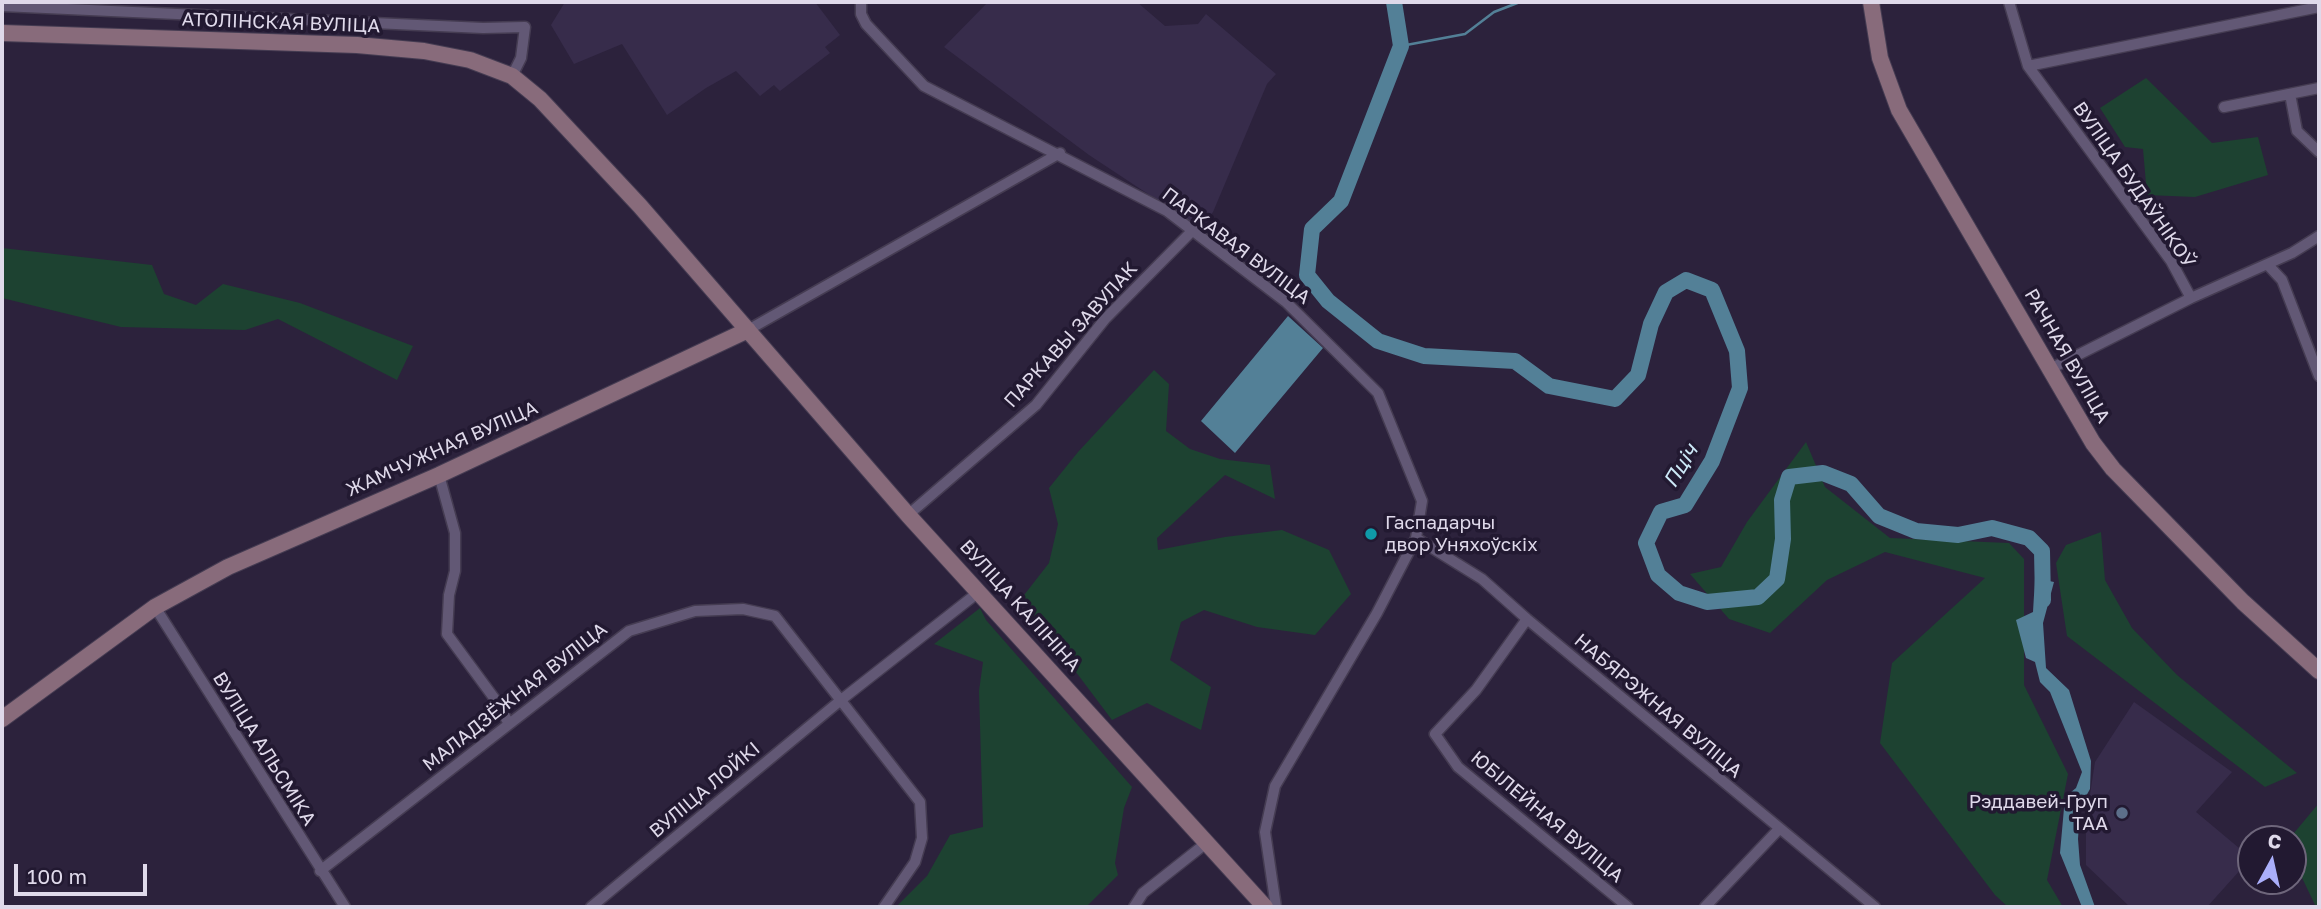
<!DOCTYPE html>
<html>
<head>
<meta charset="utf-8">
<style>
  body { margin:0 }
  #map { position:relative; width:2321px; height:909px; overflow:hidden; background:#2c223c; font-family:"Golos Text",sans-serif }
  canvas { display:block }
  .frame { position:absolute; inset:0; border:4px solid #dfd9ea; pointer-events:none }
  .north { position:absolute; left:2237px; top:825px; width:70px; height:70px; box-sizing:border-box; background:#221931; border:2px solid #6e667b; border-radius:50%; rotate:8deg; font-size:19px; font-weight:700; line-height:28px; text-align:center; color:#dfd9ea }
  .north::after { content:''; display:block; margin:auto; width:24px; height:32px; background:#abaffb; clip-path:polygon(50% 0,100% 100%,50% 72%,0 100%) }
  .scale { position:absolute; left:14px; top:864px; width:133px; height:32px; box-sizing:border-box; border:4px solid #dfd9ea; border-top:0; padding-left:9px; font-size:21px; line-height:24px; white-space:nowrap; color:#dfd9ea; -webkit-text-stroke:5px #221931; paint-order:stroke }
</style>
</head>
<body>
<div id="map">
<canvas width="2321" height="909"></canvas>
<div class="frame"></div>
<div class="north">С</div>
<div class="scale">100 m</div>
</div>
<script>
const g = document.querySelector('canvas').getContext('2d');
g.lineJoin = 'round';
function fillPath(path, color) { g.fillStyle = color; g.fill(path, 'evenodd'); }
const toPath = rows => new Path2D(rows.map(r => 'M' + r).join(''));
function stroke(path, color, width, dash) { g.strokeStyle = color; g.lineWidth = width; g.lineCap = dash ? 'butt' : 'round'; g.setLineDash(dash || []); g.stroke(path); }
function label(font, color, halo, rows, align = 'center') {
  g.font = font + ' "Golos Text",sans-serif'; g.lineWidth = 7; g.setLineDash([]); g.textBaseline = 'middle'; g.strokeStyle = halo; g.fillStyle = color; for (const [text, x, y, turn = 0] of rows) {
    g.save(); g.translate(x, y); g.rotate((+turn || 0) * Math.PI / 180); g.textAlign = isNaN(turn) ? turn : align; if (halo) g.strokeText(text, 0, 0); g.fillText(text, 0, 0); g.restore();
  }
}
fillPath(toPath([
  [565,2,815,2,840,35,825,47,830,53,780,91,774,85,760,96,736,71,706,88,667,115,622,44,574,64,551,25],
  [988,2,1137,2,1165,26,1198,24,1206,14,1276,74,1267,84,1213,212,1201,229,1089,155,944,47],
  [2134,702,2232,772,2196,812,2251,858,2207,907,2130,907,2086,865,2086,820,2095,762]
]), '#372c4b');
fillPath(toPath([
  [2146,78,2212,143,2258,137,2268,175,2195,197,2147,195,2143,149,2125,147,2100,108],
  [2,248,152,265,164,294,196,305,223,284,300,303,413,346,397,380,278,319,245,330,121,327,2,298],
  [1154,370,1169,384,1166,431,1190,449,1220,459,1270,465,1275,499,1225,475,1157,538,1158,550,1225,537,1282,530,1329,550,1351,594,1315,635,1257,627,1204,610,1181,622,1170,660,1211,687,1201,730,1147,703,1112,720,1021,599,1049,563,1058,524,1049,488,1078,452],
  [1806,442,1825,487,1890,538,2009,543,2024,559,2024,685,2068,774,2047,880,2063,907,2008,907,1995,895,1880,743,1892,663,1985,578,1885,552,1827,580,1770,633,1729,619,1690,574,1721,567,1747,522],
  [2101,532,2105,580,2132,628,2177,675,2297,773,2265,787,2067,636,2056,563,2066,545],
  [980,608,986,620,1132,787,1124,808,1115,863,1118,875,1086,907,896,907,927,876,950,835,983,827,979,691,983,662,934,644],
  [2319,803,2319,907,2316,907,2293,859,2293,839,2289,839]
]), '#1d4231');
fillPath(toPath([
  [1288,316,1323,348,1235,453,1201,421],
  [2035,578,2054,582,2043,623,2046,668,2069,690,2091,761,2090,789,2080,807,2078,839,2080,865,2095,907,2082,907,2060,853,2065,797,2076,788,2082,772,2050,692,2040,682,2035,662,2026,658,2016,620,2033,612]
]), '#538097');
stroke(toPath([
  [1401,46,1465,34,1494,12,1520,2]
]), '#538097', 2.5);
stroke(toPath([
  [1394,2,1401,46,1341,201,1312,229,1307,275,1328,301,1378,341,1424,356,1515,361,1549,386,1615,399,1638,375,1651,324,1666,292,1686,280,1712,290,1737,351,1740,388,1712,461,1685,505,1661,512,1646,543,1658,575,1679,593,1707,602,1758,597,1777,579,1783,539,1782,500,1789,477,1823,473,1851,484,1879,516,1916,531,1958,535,1992,528,2029,538,2042,551,2043,600]
]), '#538097', 16);
const street = toPath([
  [861,2,861,14,866,24,924,86,1167,211,1286,302,1378,393,1422,501,1416,538,1377,613,1275,786,1265,832,1276,907],
  [2009,2,2028,66,2171,261,2191,298,2292,253,2319,236],
  [2,6,483,28,525,27,521,58,512,76],
  [2028,66,2319,7],
  [2290,94,2297,131,2319,152],
  [2224,107,2319,88],
  [2268,265,2282,280,2319,376],
  [748,330,1060,153],
  [2050,369,2191,298],
  [439,475,455,533,455,571,449,595,447,634,497,702,509,724],
  [908,515,1036,405,1105,319,1193,230],
  [1416,538,1482,579,1527,619,1875,907],
  [155,607,345,907],
  [1527,619,1476,690,1435,734,1458,767,1628,907],
  [320,871,629,631,695,611,743,609,775,616,920,802,922,838,915,862,884,907],
  [591,907,841,700,980,591],
  [1134,907,1143,893,1205,844],
  [1705,907,1779,829]
]);
const secondary = toPath([
  [1871,2,1880,58,1899,110,2093,443,2113,469,2243,602,2319,671],
  [2,33,357,45,424,51,470,60,512,76,540,99,640,206,908,515,1265,907],
  [2,719,155,607,228,567,439,475,748,330]
]);
stroke(street, '#453c52', 13);
stroke(secondary, '#453c52', 18);
stroke(street, '#625875', 10);
stroke(secondary, '#886b7b', 16);
for (const [x, y, r, color] of [
  [1371,534,7,"#0f9aa8"],
  [2122,813,7,"#5c6f8a"]
]) { const dot = new Path2D(); dot.arc(x, y, r, 0, 2 * Math.PI); g.fillStyle = color; g.fill(dot); stroke(dot, '#221931', 2.5); }
label('19px', '#dfd9ea', '#221931', [
  ["АТОЛІНСКАЯ ВУЛІЦА",281,23,2],
  ["ВУЛІЦА БУДАЎНІКОЎ",2134,185,55],
  ["ПАРКАВАЯ ВУЛІЦА",1236,246,37],
  ["ПАРКАВЫ ЗАВУЛАК",1071,335,-48],
  ["РАЧНАЯ ВУЛІЦА",2067,356,60],
  ["ЖАМЧУЖНАЯ ВУЛІЦА",442,449,-24],
  ["ВУЛІЦА КАЛІНІНА",1020,606,48],
  ["МАЛАДЗЁЖНАЯ ВУЛІЦА",515,697,-38],
  ["НАБЯРЭЖНАЯ ВУЛІЦА",1658,706,40],
  ["ВУЛІЦА АЛЬСМІКА",264,749,58],
  ["ВУЛІЦА ЛОЙКІ",705,790,-40],
  ["ЮБІЛЕЙНАЯ ВУЛІЦА",1547,817,40]
]);
label('19px', '#dfd9ea', '#221931', [
  ["Гаспадарчы",1385,523],
  ["двор Уняхоўскіх",1385,545],
  ["Рэддавей-Груп",2108,802,"right"],
  ["ТАА",2108,824,"right"]
], 'left');
label('italic 21px', '#cde9f8', '#221931', [
  ["Пціч",1681,466,-59]
]);
</script>
</body>
</html>
